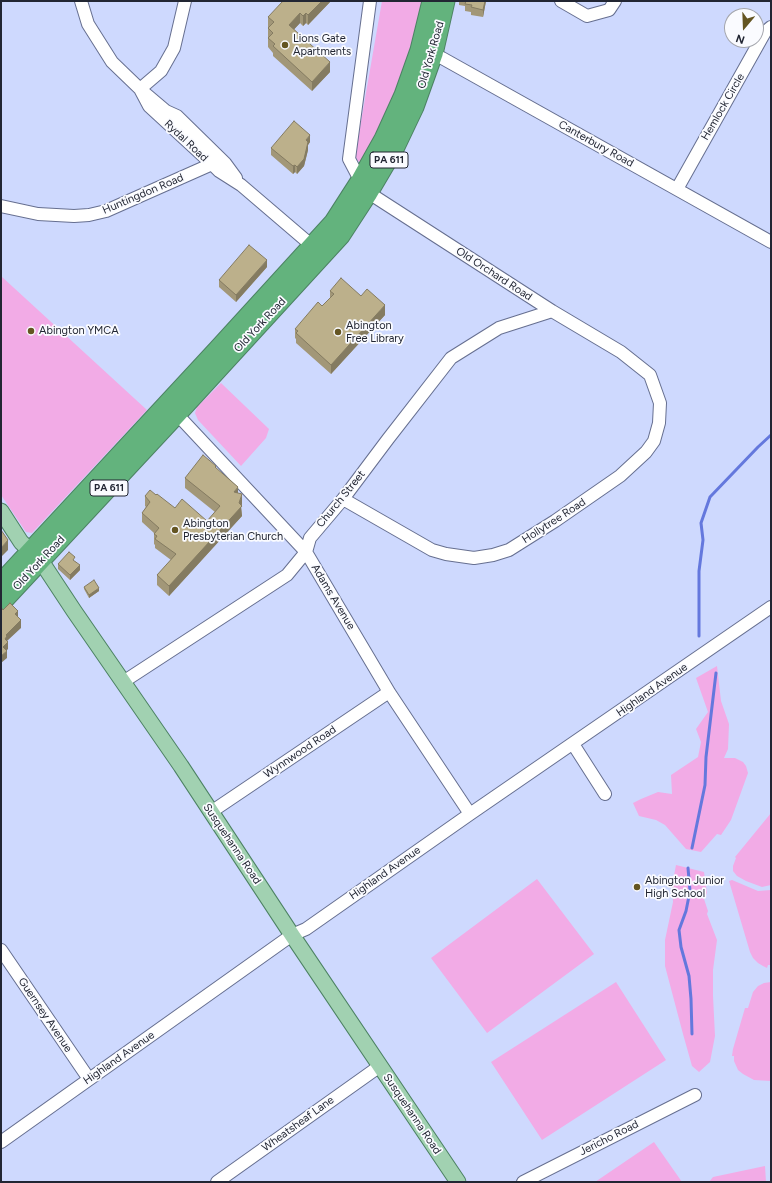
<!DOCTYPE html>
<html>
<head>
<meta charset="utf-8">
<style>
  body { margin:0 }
  #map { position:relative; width:772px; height:1183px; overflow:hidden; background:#ced9fe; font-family:Figtree,sans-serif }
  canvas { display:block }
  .frame { position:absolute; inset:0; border:2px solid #222633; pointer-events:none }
  .north { position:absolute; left:724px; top:8px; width:40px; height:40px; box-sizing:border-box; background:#fafbff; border:1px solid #a4a6ad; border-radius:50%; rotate:199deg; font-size:11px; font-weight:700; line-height:16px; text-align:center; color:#222633 }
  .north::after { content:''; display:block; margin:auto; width:14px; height:18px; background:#645522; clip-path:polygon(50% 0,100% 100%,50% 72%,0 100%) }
</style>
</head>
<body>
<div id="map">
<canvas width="772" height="1183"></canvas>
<div class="frame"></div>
<div class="north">N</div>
</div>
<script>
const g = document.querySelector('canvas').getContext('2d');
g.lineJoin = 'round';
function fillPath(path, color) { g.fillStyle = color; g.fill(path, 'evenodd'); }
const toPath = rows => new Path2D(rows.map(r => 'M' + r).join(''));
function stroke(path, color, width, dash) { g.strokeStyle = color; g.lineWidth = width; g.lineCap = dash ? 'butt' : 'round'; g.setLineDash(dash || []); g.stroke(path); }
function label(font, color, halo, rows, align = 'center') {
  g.font = font + ' Figtree,sans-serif'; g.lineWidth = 3.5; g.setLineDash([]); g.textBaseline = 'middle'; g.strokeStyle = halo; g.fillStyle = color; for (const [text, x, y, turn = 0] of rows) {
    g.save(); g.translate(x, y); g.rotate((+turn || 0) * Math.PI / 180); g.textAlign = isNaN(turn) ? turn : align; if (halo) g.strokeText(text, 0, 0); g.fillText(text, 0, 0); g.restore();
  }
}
fillPath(toPath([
  [382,1,426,1,402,86,362,163,358,161,355,156],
  [1,276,147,410,32,533,26,532,1,495],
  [221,383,269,429,266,438,241,466,198,420,195,413,197,407],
  [717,666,721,701,729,724,728,749,724,758,735,758,743,762,746,766,748,773,731,820,721,835,717,834,701,852,686,849,665,825,656,820,639,816,633,803,641,799,658,792,672,794,671,775,698,757,701,742,696,729,708,712,696,678],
  [771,813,771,885,762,887,746,881,737,876,733,871,733,866,736,858,735,857],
  [676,865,704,872,707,893,704,899,708,911,707,914,717,940,713,970,713,996,715,1036,710,1062,699,1072,692,1066,683,1034,665,966,665,940,673,902,672,886],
  [537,879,594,954,487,1033,431,958],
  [732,880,758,891,771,890,771,965,768,965,767,968,763,966,758,963,753,958,750,952,729,881],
  [616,982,666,1060,542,1140,491,1062],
  [771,982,771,1081,754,1080,743,1074,738,1070,734,1061,734,1056,732,1056,733,1049,745,1008,748,1008,753,992,758,986,764,983],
  [654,1142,682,1182,595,1182],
  [765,1166,766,1182,709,1182,713,1177]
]), '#f2abe6');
stroke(toPath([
  [699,636,699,571,703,540,701,523,710,497,758,447,771,435],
  [692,848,705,785,706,757,716,673],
  [688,868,690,891,686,911,679,930,681,947,689,976,691,999,692,1034]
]), '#6478dd', 3);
const minor = toPath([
  [81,1,88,24,112,62,140,89,166,111,177,116,225,163,236,178],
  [561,1,587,16,609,10,615,1],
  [426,52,434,54,442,58,771,242],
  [140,89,149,106,212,164,219,171,241,185,317,250],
  [140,89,161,71,174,48,185,1],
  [360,180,349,159,370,1],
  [677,189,765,32,771,27],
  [1,206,38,214,74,216,89,215,106,211,212,164],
  [173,410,306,552,389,692,470,814],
  [343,499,432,550,446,554,474,558,493,555,509,550,555,521,620,476,646,452,654,441,659,423,660,403,650,375,621,352,552,311,369,193],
  [123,682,287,575,306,552,310,538,343,499,388,439,451,358,499,328,552,311],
  [573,744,605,794],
  [211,812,389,692],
  [1,950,89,1079],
  [1,1142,292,935,306,929,470,814,771,607],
  [217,1182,380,1066],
  [523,1182,695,1095]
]);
const major = toPath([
  [1,511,21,542,41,561,74,611,181,766,292,935,458,1182]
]);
const highway = toPath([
  [1,582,217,349,333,222,360,180,383,139,403,95,419,50,431,1],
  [1,604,177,415,341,236,369,193,395,149,415,107,434,54,446,1]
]);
stroke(minor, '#666f90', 14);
stroke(major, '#4c8263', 17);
stroke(highway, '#4c8263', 19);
stroke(minor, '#fff', 12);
stroke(major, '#a1d1b1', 15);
stroke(highway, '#63b37d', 17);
fillPath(toPath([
  [331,1,308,25,306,23,303,26,300,23,294,29,330,72,312,91,273,56,273,53,268,47,268,28,269,27,268,27,268,17],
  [459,1,486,1,483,17,471,15,471,12,465,11,465,6,459,5],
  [310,142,308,145,308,150,304,166,297,174,295,172,293,174,271,155,271,148],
  [267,267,236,302,219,287,219,280],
  [330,291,361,296,385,315,331,374,296,343,296,339,295,338,295,329,322,306,330,298],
  [216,468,238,493,242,504,241,506,242,516,169,596,157,585,157,575,171,560,155,548,155,545,154,544,154,533,142,522,142,513,146,507,145,506,145,496,207,521,215,512,185,488,185,478],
  [75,561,80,570,70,580,58,569,58,564],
  [84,587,99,591,89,598,84,589]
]), '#a29778');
fillPath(toPath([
  [322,1,331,1,308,25,308,15],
  [485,1,486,1,483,17,483,10],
  [300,13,300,23,289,35,289,25],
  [306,13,306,23,303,26,303,16],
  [330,62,330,72,312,91,312,82],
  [310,135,310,142,308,145,308,150,304,166,297,174,297,167,306,140],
  [295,165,295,172,293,174,293,166],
  [267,260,267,267,236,302,236,295],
  [385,305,385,315,331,374,331,365],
  [238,487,238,497,234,492],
  [242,494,242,504,241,507,242,516,169,596,169,586,239,503],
  [8,540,8,550,1,557,1,548],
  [80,565,80,570,70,580,70,575],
  [99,588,99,591,89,598,89,595],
  [18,611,18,619,15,614],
  [21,620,21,628,7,641,8,642,8,649,3,654,3,647,6,635],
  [7,651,7,658,1,663,1,656]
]), '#847b61');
const building = toPath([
  [283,1,322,1,308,15,306,13,303,16,300,13,289,25,330,62,312,82,273,46,275,44,268,38,273,33,268,28,274,22,268,17,283,1],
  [466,1,485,1,483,10,471,7,472,5,465,4,466,1],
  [294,121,310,135,306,140,308,142,304,159,297,167,295,165,293,166,271,148,294,121],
  [249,245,267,260,236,295,219,280,249,245],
  [341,278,361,296,367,289,385,305,331,365,296,333,298,331,295,329,318,302,322,306,334,294,330,291,341,278],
  [203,455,216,466,215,467,238,487,234,492,242,494,239,503,242,506,169,586,157,575,176,554,155,539,157,536,154,534,159,528,142,513,150,502,145,496,150,490,156,495,157,494,175,508,182,499,207,521,220,506,185,478,203,455],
  [1,530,8,540,1,548,1,530],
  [69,552,75,557,73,560,80,565,70,575,58,564,69,552],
  [94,580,99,588,89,595,84,587,94,580],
  [10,603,18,611,15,614,21,620,6,635,7,636,5,639,8,642,3,647,7,651,1,656,1,607,3,610,10,603]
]);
fillPath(building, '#bcb08b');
stroke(building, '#847b61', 1);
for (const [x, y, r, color] of [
  [285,45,4,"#645522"],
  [31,331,4,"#645522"],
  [338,332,4,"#645522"],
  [175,530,4,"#645522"],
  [637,887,4,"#645522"]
]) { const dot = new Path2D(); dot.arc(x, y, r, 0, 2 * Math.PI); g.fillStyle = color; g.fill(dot); stroke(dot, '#fafbff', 1.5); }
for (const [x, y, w] of [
  [389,160,38],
  [109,488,38]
]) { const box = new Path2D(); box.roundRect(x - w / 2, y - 8, w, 16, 3); g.fillStyle = '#fafbff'; g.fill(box); stroke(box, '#222633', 1); }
label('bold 10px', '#222633', null, [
  ["PA 611",389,160],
  ["PA 611",109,488]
]);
label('11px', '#222633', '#fafbff', [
  ["Lions Gate",293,39],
  ["Apartments",293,52],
  ["Abington",346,326],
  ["Free Library",346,339],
  ["Abington YMCA",39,331],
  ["Abington",183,524],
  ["Presbyterian Church",183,537],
  ["Abington Junior",645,881],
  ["High School",645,894]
], 'left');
label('11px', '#222633', '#fafbff', [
  ["Old York Road",431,55,-74],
  ["Hemlock Circle",723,107,-60],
  ["Rydal Road",186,141,43],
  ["Canterbury Road",596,144,29],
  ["Huntingdon Road",143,194,-23],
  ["Old Orchard Road",494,274,33],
  ["Old York Road",260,325,-47],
  ["Church Street",341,499,-51],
  ["Hollytree Road",554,521,-33],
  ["Old York Road",39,563,-47],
  ["Adams Avenue",333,597,59],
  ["Highland Avenue",652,690,-35],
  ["Wynnwood Road",300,752,-34],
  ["Susquehanna Road",232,844,56],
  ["Highland Avenue",385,873,-35],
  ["Guernsey Avenue",45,1015,56],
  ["Highland Avenue",119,1058,-35],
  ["Susquehanna Road",412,1114,56],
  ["Wheatsheaf Lane",298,1124,-36],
  ["Jericho Road",609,1138,-27]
]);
</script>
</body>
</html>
